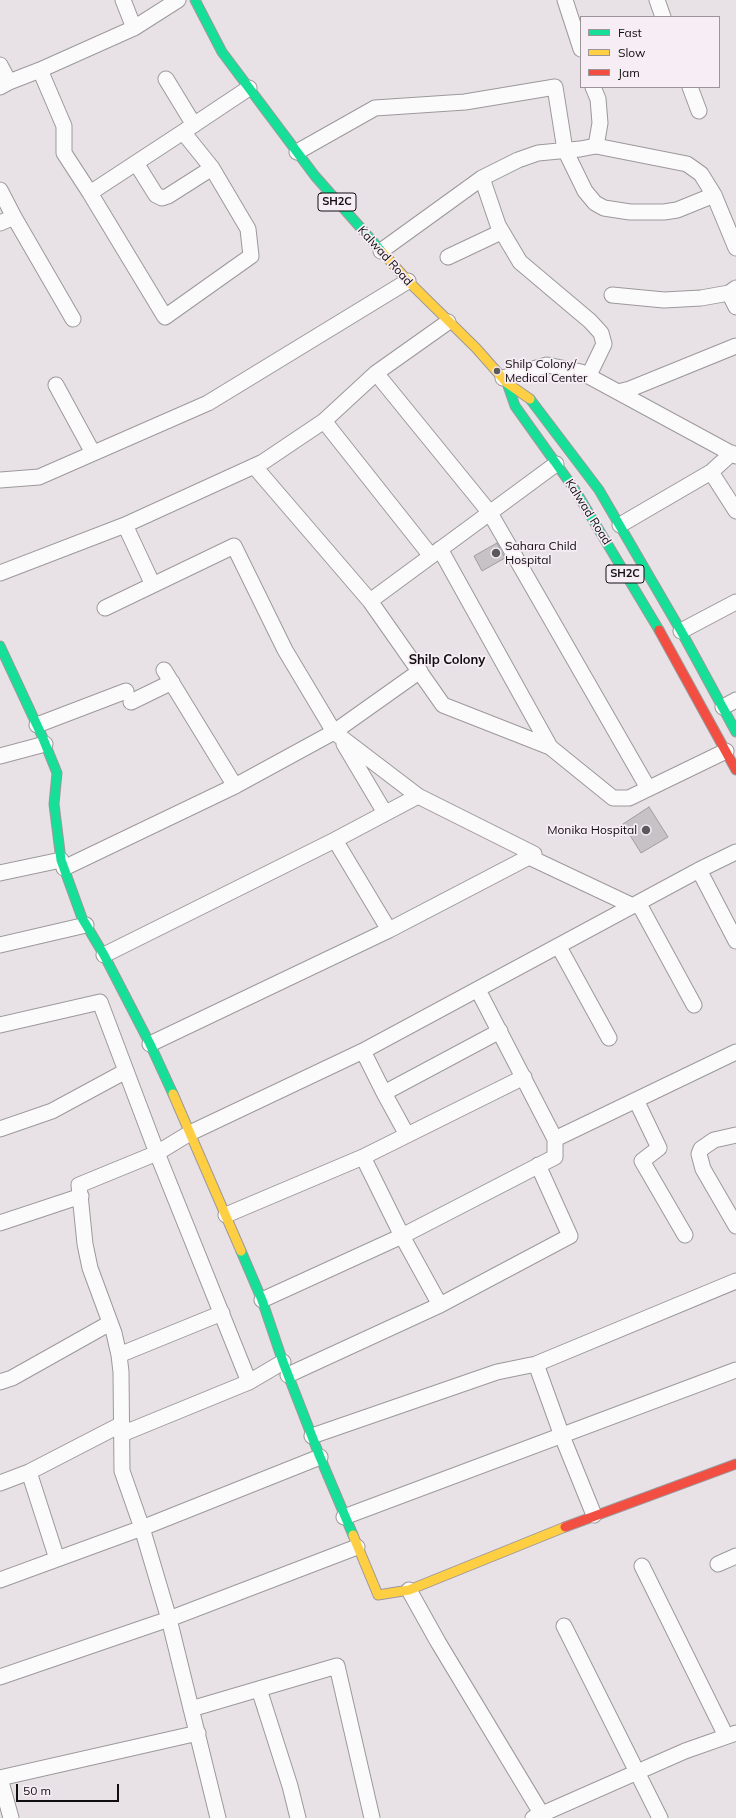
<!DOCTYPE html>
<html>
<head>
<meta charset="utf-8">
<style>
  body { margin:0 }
  #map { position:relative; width:736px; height:1818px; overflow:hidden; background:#e8e2e6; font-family:Mulish,sans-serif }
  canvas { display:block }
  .legend { position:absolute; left:580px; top:16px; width:140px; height:72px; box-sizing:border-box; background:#f7edf5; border:1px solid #9b9499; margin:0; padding:5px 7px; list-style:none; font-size:12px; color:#110e10 }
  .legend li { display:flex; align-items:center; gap:8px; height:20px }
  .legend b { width:20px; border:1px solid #9b9499 }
  .scale { position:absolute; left:16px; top:1784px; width:103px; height:18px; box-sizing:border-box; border:2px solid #110e10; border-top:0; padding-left:5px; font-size:12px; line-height:14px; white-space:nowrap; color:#110e10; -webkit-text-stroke:3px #f7edf5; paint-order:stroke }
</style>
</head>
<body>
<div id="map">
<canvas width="736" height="1818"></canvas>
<ul class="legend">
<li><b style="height:5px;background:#16e098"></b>Fast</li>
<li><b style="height:5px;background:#ffcf43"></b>Slow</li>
<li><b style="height:5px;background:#f24e42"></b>Jam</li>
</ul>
<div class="scale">50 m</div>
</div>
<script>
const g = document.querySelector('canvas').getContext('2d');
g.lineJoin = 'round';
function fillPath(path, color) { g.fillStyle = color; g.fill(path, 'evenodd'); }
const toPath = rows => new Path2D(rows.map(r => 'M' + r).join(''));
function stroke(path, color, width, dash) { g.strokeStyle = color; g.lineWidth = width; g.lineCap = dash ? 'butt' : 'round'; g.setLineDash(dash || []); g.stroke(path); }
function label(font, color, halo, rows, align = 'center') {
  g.font = font + ' Mulish,sans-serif'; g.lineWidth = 3.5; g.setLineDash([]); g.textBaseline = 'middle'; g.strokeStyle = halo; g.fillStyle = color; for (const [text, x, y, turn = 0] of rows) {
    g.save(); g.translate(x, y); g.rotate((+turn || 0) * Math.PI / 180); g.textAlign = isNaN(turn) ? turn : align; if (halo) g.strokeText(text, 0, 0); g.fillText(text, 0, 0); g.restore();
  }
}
const building = toPath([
  [497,543,505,558,482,571,474,556,497,543],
  [649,807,668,837,641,853,623,824,649,807]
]);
fillPath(building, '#c6c2c5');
stroke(building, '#a09c9e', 1);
const street = toPath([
  [123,0,134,28],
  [565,0,581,49],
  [657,0,663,17],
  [0,65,9,82],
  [40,70,64,126,64,153,90,193],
  [166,79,194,125],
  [0,87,9,82,40,70,134,28,178,0],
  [593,87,598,99,600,123,596,146],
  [690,87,699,111],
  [183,132,212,168,248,229,251,256,165,317,90,193,183,132],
  [183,132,249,88],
  [297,152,375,108,465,102,555,87,565,150,585,191,595,203,604,208,630,212,664,212,677,210,714,195],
  [136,163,156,195,162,198,168,196,212,168],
  [482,178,498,225,520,262,590,321,601,333,604,344,589,375],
  [0,190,14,217,0,223],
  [14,217,73,319],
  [381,251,482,178,518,160,538,153,580,149,596,146,687,164,701,174,714,195,736,248],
  [448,257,501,232],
  [729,293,736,307],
  [612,295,664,300,701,298,729,293,736,288],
  [376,373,490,513,648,788],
  [503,378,547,365,581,372,618,392,630,389,736,346],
  [56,385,93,453],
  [618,392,736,456],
  [324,421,431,556],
  [732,453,711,472,736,511],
  [254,466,370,601,443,705,550,747,613,798,629,798,726,751],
  [0,480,39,477,208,403,408,281],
  [125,525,153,585],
  [620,525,711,472],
  [440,549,550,747],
  [0,573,125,525,263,462,324,421,376,373,448,322],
  [370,601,556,464],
  [105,608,234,546,285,650,334,732,418,796,534,854,529,857,633,906],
  [681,631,736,602],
  [164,670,235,786],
  [131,702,172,682],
  [723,707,736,700],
  [37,725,126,691],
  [344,744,385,813],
  [0,756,45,744],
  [335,840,389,930],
  [64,868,235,786,334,732,420,671],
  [699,870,736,941],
  [0,873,61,860],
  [639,904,694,1005],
  [0,945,86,925],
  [559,947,609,1038],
  [104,955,335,840,418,796],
  [0,1025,100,1002,157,1153,249,1382],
  [150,1044,389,930,529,857],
  [363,1051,384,1093,500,1031],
  [384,1093,407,1135],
  [636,1100,659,1148,642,1161,685,1235],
  [0,1129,52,1111,126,1071],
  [736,1135,714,1140,701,1149,699,1154,703,1169,736,1226],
  [555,1139,736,1052],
  [363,1157,402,1236,440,1305],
  [226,1215,363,1157,524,1077],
  [0,1223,81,1196],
  [262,1300,402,1236,555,1157,555,1139,478,990],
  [119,1355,222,1313],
  [536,1364,562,1436,594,1515],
  [288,1375,440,1305,570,1236,538,1165],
  [0,1382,12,1378,110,1323],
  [122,1434,249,1382,283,1362],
  [312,1436,497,1372,536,1364,736,1281],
  [29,1472,57,1559],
  [0,1483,29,1472,122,1424],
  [344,1517,736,1370],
  [718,1564,736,1556],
  [642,1566,726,1736],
  [0,1580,142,1528,320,1457],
  [409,1590,438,1642,544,1818],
  [564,1626,660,1818],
  [0,1677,169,1619,357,1547],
  [259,1689,290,1786,298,1818],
  [191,1709,337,1666,372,1818],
  [0,1778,198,1733],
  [0,1778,11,1818],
  [218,1818,169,1619,142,1528,122,1471,121,1372,119,1355,114,1333,90,1268,85,1244,79,1185,157,1153,190,1133,363,1051,699,870,736,852],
  [533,1818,685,1751,736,1733]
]);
const fast = toPath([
  [195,0,222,52,315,176,382,252],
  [507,383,515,406,575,490,659,630],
  [530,399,599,490,681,631,736,732],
  [0,646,42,736,57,773,54,804,61,860,82,918,104,955,150,1044,173,1094],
  [241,1251,262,1300,283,1362,320,1457,353,1535]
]);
const slow = toPath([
  [382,252,408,281,476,348,507,383,530,399],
  [173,1094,241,1251],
  [353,1535,378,1595,409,1590,565,1527]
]);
const jam = toPath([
  [659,630,736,770],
  [565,1527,736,1464]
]);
stroke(street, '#9c989b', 17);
stroke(fast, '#9c989b', 11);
stroke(slow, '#9c989b', 11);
stroke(jam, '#9c989b', 11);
stroke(street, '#fcfbfb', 15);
stroke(fast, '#16e098', 9);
stroke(slow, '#ffcf43', 9);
stroke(jam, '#f24e42', 9);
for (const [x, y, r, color] of [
  [497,371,4,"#5c585b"],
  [496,553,5,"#5c585b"],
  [646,830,5,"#5c585b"]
]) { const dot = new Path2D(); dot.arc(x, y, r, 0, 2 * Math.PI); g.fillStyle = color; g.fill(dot); stroke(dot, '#f7edf5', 1.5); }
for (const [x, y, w] of [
  [337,202,38],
  [625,574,38]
]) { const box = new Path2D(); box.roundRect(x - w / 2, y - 9, w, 18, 3); g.fillStyle = '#f7edf5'; g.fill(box); stroke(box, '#110e10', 1); }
label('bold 11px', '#110e10', null, [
  ["SH2C",337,202],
  ["SH2C",625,574]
]);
label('12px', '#110e10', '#f7edf5', [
  ["Kalwad Road",385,256,48],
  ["Kalwad Road",588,512,58]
]);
label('12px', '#110e10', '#f7edf5', [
  ["Shilp Colony/",505,364],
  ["Medical Center",505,378],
  ["Sahara Child",505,546],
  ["Hospital",505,560],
  ["Monika Hospital",637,830,"right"]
], 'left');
label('bold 13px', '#110e10', '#f7edf5', [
  ["Shilp Colony",447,660]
]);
</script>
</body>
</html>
